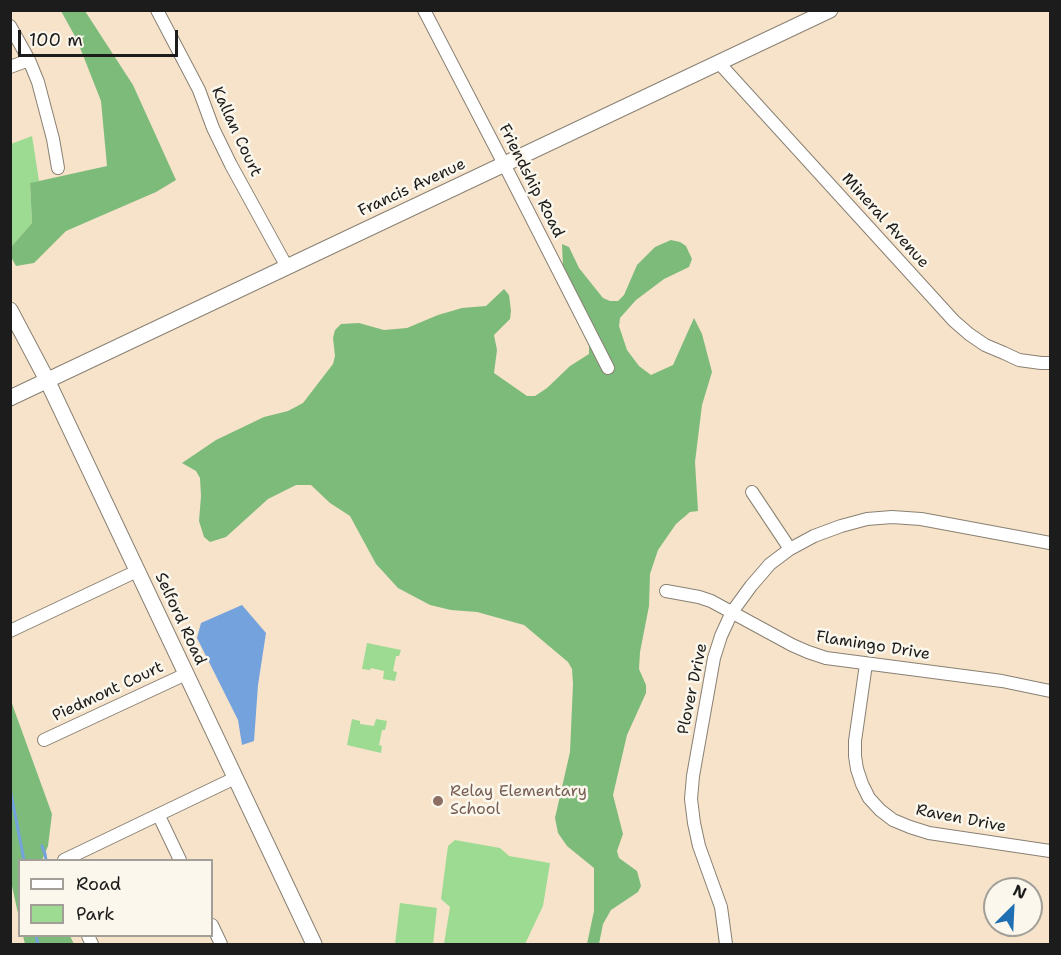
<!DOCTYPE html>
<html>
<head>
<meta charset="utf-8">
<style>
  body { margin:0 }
  #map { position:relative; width:1061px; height:955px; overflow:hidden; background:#f6e3ca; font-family:"Shantell Sans",sans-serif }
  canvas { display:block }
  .frame { position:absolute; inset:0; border:12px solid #1c1c1c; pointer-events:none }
  .legend { position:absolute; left:18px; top:859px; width:195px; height:78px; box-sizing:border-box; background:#fbf7ec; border:2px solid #a29f99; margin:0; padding:8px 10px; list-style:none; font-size:18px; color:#1c1c1c }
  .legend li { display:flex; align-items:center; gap:12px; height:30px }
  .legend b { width:30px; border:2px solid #a29f99 }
  .north { position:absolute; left:983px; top:877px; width:60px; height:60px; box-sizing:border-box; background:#fbf7ec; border:2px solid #a29f99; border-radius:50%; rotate:24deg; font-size:16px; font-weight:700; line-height:24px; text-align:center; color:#1c1c1c }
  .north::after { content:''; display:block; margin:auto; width:21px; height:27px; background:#1f6fb2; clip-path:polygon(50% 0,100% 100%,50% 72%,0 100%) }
  .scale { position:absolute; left:18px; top:30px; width:160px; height:27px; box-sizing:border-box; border:3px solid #1c1c1c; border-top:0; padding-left:8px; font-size:18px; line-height:21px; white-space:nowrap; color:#1c1c1c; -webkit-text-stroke:4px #fbf7ec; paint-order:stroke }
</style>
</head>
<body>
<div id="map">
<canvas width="1061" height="955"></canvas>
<div class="frame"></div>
<ul class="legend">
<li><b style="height:8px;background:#fff"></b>Road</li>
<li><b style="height:16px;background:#9cdb91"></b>Park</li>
</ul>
<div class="north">N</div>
<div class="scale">100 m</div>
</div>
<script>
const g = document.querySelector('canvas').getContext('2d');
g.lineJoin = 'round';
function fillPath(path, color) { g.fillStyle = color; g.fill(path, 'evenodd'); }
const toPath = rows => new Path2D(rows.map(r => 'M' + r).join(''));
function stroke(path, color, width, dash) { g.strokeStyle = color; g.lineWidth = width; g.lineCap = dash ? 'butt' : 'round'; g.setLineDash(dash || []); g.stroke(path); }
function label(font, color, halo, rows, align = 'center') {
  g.font = font + ' "Shantell Sans",sans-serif'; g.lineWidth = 5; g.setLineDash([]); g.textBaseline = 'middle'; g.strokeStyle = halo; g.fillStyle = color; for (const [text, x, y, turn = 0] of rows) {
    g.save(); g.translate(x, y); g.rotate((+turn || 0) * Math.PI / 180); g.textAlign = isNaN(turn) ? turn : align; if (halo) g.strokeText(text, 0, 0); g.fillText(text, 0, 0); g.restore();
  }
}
fillPath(toPath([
  [32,136,39,181,30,184,32,223,11,247,11,144],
  [367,643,401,650,399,656,396,656,393,671,397,672,395,681,383,679,384,671,371,668,370,670,362,669],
  [352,719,360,721,360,724,374,726,376,719,387,721,385,730,382,730,379,745,382,746,381,753,347,745],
  [455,840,500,848,509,856,550,863,543,906,525,944,444,944,450,907,441,899,448,846],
  [400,903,437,908,433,944,395,944]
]), '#9cdb91');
fillPath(toPath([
  [61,11,85,11,133,85,176,180,156,192,66,231,34,263,16,266,11,257,11,247,32,223,30,183,107,166,101,101,77,40],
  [671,240,680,242,686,246,692,259,689,267,664,279,636,300,620,318,619,326,627,350,639,366,651,375,673,365,694,318,702,334,712,372,702,405,695,462,698,511,690,512,676,524,658,550,650,574,649,606,640,652,639,669,646,685,646,693,627,735,613,795,623,834,617,851,619,858,637,871,641,886,638,892,611,910,603,924,599,944,587,944,594,911,594,868,567,846,558,833,555,818,570,752,573,684,572,669,568,662,524,625,477,612,451,610,430,605,398,588,376,564,350,516,330,503,311,485,296,485,268,499,226,537,210,542,204,537,199,521,201,496,200,478,196,471,182,463,216,440,264,417,288,411,303,403,333,364,335,356,333,338,335,330,341,324,359,323,384,330,407,328,438,315,462,308,486,306,504,289,509,295,511,311,510,319,494,335,497,350,494,373,527,396,535,396,547,388,570,366,589,354,589,346,563,268,562,244,569,247,579,268,603,298,610,301,618,301,624,295,637,265,655,247],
  [11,701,52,814,48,846,42,860,20,860,19,918,10,877],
  [23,936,70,936,74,944,25,944]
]), '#7dbb7b');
fillPath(toPath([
  [242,605,266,633,258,685,254,741,242,745,238,720,197,638,201,623]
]), '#74a2dd');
stroke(toPath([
  [10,789,24,860],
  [42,846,45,854,46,860],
  [36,936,38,944]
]), '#74a2dd', 3);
const minor = toPath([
  [157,10,199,90,213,128,231,165,287,267],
  [424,10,504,164,608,368],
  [10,26,29,60,38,82,53,139,58,168],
  [719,63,954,321,969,334,985,345,1004,353,1019,360,1041,363,1050,363],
  [10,67,29,60],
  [752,492,790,549],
  [666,591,699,597,711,601,792,645,808,652,826,658,1002,681,1050,691],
  [10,631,137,571],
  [866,664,855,741,855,756,857,769,862,784,869,798,880,810,893,820,910,827,929,833,1050,851],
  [44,740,186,674],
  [159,816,180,860],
  [64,860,235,778],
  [212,925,221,944],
  [88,936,92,944],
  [726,944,721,907,699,846,694,823,691,799,693,776,714,658,721,636,732,612,751,586,770,564,790,549,814,536,841,526,867,519,892,517,921,519,1050,543]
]);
const tertiary = toPath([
  [10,310,47,380,314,944],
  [10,398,830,10]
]);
stroke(minor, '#898073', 14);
stroke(tertiary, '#898073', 17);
stroke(minor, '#fff', 12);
stroke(tertiary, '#fff', 15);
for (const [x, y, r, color] of [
  [438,801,6,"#8d6e63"]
]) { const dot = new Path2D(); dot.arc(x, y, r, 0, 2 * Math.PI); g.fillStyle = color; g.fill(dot); stroke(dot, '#fbf7ec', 2); }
label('16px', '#1c1c1c', '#fbf7ec', [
  ["Kallan Court",236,132,65],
  ["Friendship Road",531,181,63],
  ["Francis Avenue",412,188,-25],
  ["Mineral Avenue",885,221,48],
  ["Selford Road",180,619,65],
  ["Flamingo Drive",873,646,9],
  ["Plover Drive",693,689,-78],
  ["Piedmont Court",108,692,-25],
  ["Raven Drive",961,819,11]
]);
label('16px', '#785e54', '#fbf7ec', [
  ["Relay Elementary",450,792],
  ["School",450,810]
], 'left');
</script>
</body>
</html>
